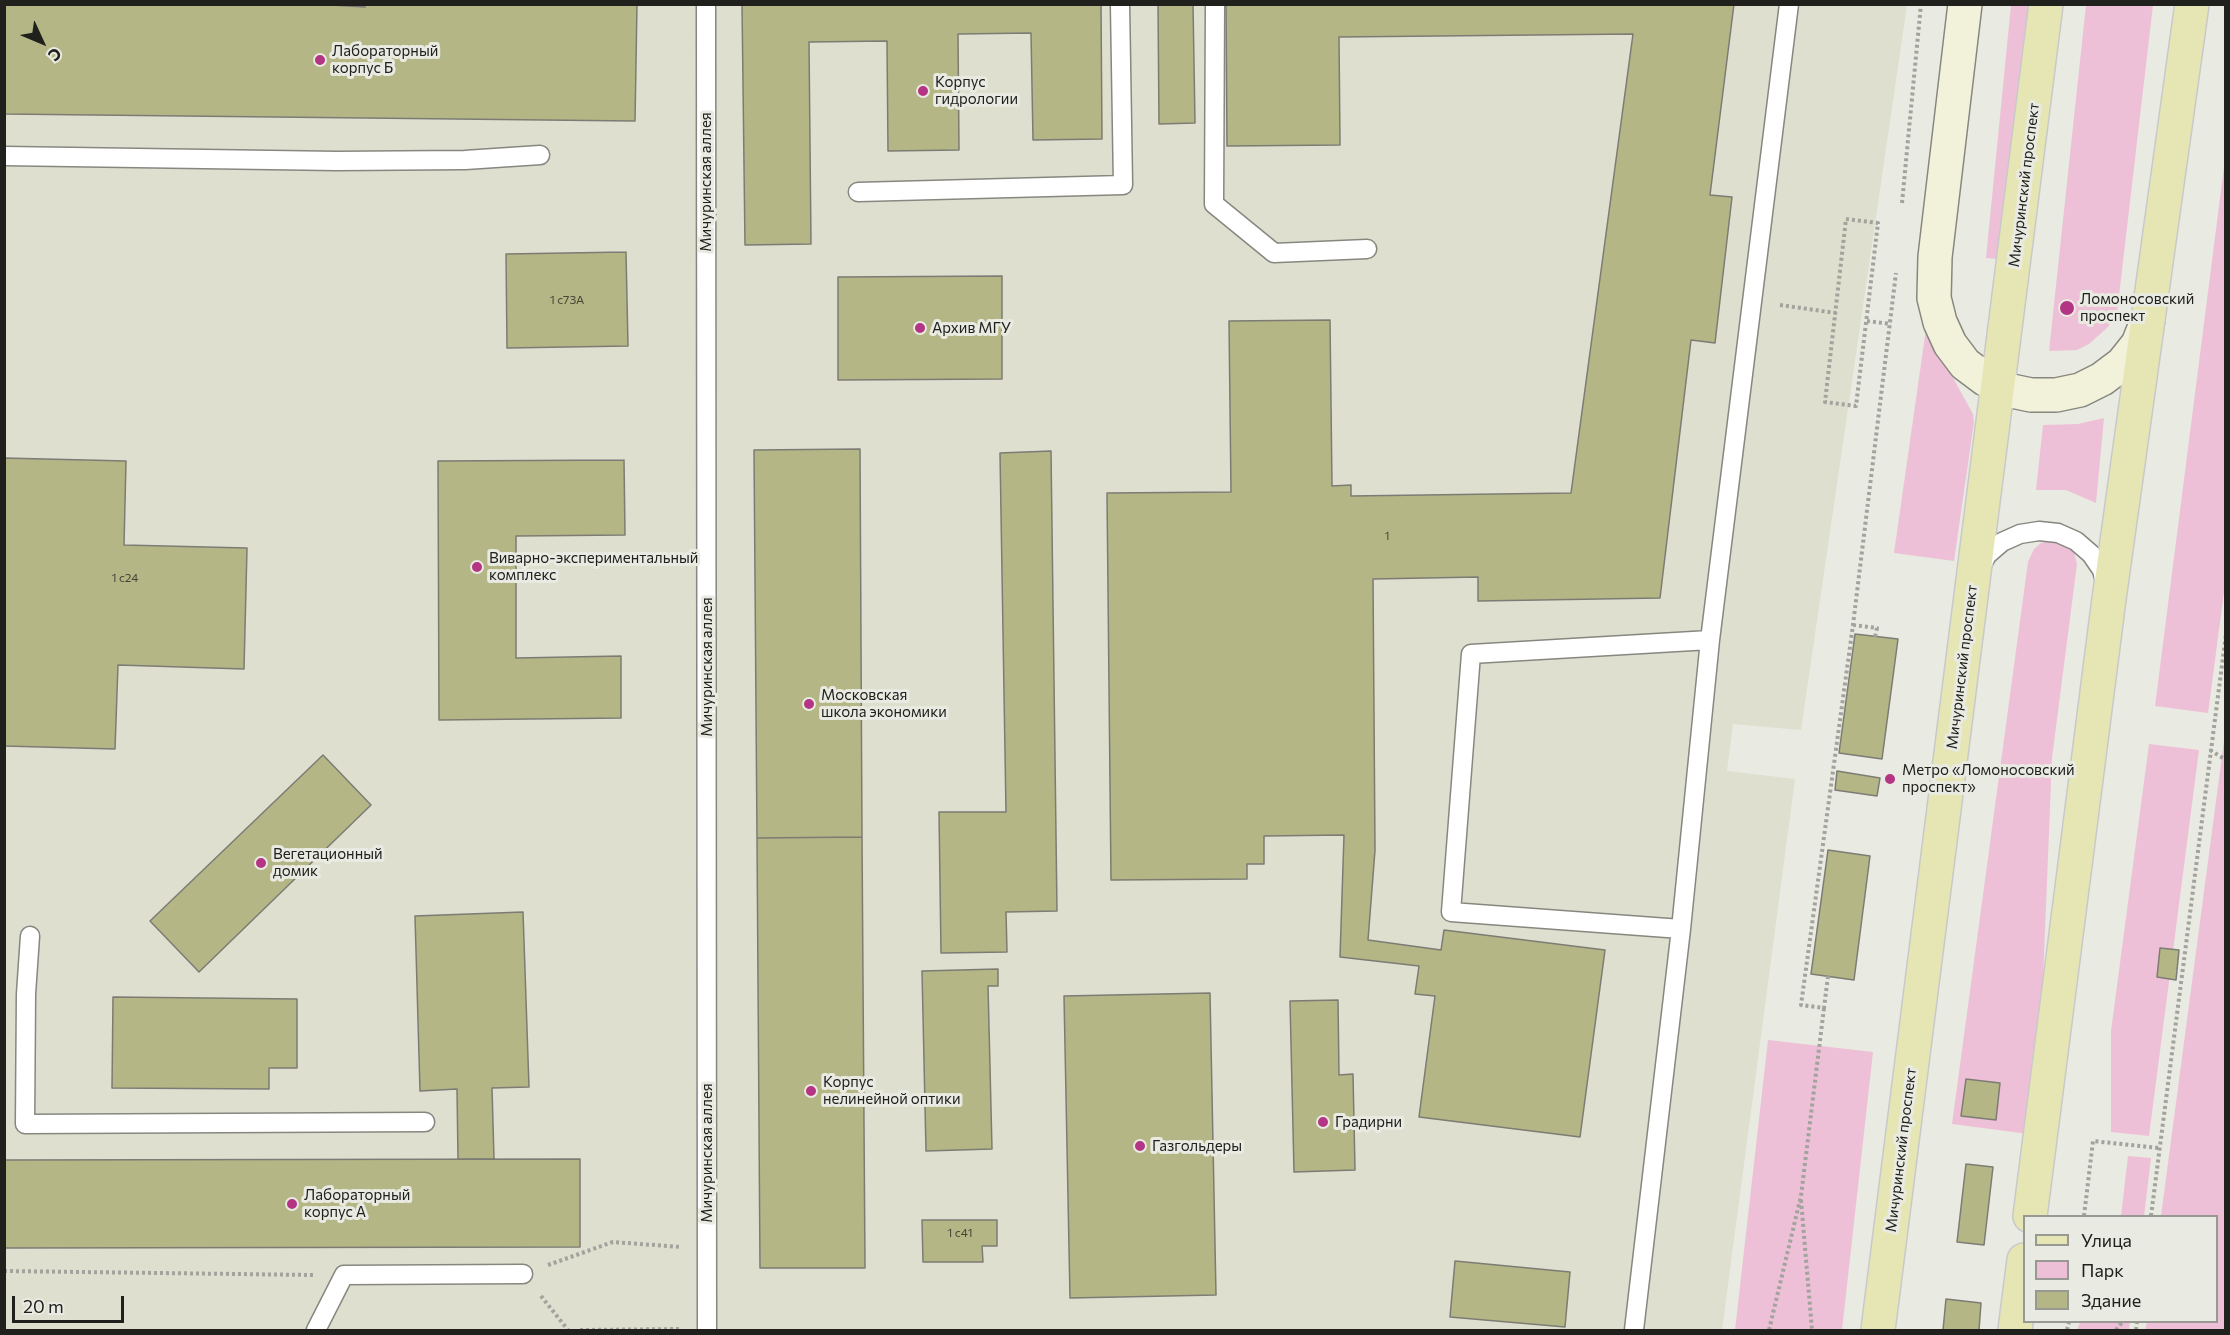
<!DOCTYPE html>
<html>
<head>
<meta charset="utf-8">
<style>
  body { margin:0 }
  #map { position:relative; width:2230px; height:1335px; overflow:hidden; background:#e9eae1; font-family:Commissioner,sans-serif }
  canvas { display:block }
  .frame { position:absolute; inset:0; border:6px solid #20201d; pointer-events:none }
  .legend { position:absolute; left:2023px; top:1215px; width:195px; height:108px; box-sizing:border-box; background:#e9eae1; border:2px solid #999993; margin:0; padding:8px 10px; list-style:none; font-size:18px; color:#20201d }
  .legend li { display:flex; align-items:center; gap:12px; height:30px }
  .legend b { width:30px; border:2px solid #999993 }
  .north { position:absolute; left:12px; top:12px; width:60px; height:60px; -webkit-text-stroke:4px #e9eae1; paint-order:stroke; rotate:134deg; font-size:16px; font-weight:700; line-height:24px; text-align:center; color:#20201d }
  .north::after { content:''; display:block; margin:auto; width:21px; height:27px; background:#20201d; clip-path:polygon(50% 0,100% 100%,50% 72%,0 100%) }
  .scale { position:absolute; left:12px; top:1296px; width:112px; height:27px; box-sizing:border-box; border:3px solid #20201d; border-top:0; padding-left:8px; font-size:18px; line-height:21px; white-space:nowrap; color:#20201d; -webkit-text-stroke:4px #e9eae1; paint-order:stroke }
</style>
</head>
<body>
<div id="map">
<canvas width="2230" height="1335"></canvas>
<div class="frame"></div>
<ul class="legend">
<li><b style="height:8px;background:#e6e6b5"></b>Улица</li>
<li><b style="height:16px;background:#eec0d7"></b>Парк</li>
<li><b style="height:16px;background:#b5b685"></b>Здание</li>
</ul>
<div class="north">С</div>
<div class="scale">20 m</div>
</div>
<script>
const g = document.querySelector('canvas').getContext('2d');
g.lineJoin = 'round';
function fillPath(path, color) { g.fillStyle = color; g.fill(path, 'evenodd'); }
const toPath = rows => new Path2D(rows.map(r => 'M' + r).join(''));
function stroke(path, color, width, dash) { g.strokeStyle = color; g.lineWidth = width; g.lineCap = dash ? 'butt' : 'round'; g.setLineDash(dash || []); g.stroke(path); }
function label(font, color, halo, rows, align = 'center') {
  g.font = font + ' Commissioner,sans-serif'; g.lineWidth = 6; g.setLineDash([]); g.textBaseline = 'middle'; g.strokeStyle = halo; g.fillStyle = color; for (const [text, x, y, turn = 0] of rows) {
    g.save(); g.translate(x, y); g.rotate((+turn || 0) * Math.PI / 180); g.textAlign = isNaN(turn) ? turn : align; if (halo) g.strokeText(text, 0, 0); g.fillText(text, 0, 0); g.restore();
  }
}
fillPath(toPath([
  [5,5,1907,5,1801,730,1733,724,1727,771,1795,779,1722,1330,5,1330]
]), '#dedfcf');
fillPath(toPath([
  [2011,5,2031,5,2001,259,1986,258],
  [2086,5,2153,5,2117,313,2108,327,2089,344,2077,350,2049,351],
  [2225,159,2226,577,2208,713,2155,706],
  [1926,329,1973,414,1974,422,1954,561,1894,553],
  [2104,418,2096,503,2066,490,2036,490,2043,425,2078,424],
  [2050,541,2069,547,2074,552,2077,564,2052,758,2042,1005,2029,1134,1952,1124,2028,562,2034,549,2041,543],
  [2225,733,2225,1330,2145,1330,2147,1322,2216,1322,2216,1216,2161,1216],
  [2149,744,2199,750,2149,1136,2111,1132,2111,1031],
  [1768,1040,1873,1052,1842,1330,1735,1330],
  [2128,1156,2151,1158,2144,1216,2121,1216],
  [2080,1322,2130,1322,2129,1330,2077,1330]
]), '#eec0d7');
const building = toPath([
  [4,4,313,4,365,7,365,4,637,4,635,121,4,114,4,4],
  [742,4,1101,4,1102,139,1033,140,1031,33,958,34,959,150,888,151,887,41,809,42,811,244,745,245,742,4],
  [1158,4,1193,4,1195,123,1159,124,1158,4],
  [1226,4,1734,4,1710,195,1732,197,1715,343,1691,340,1660,598,1478,601,1478,577,1373,579,1375,850,1368,940,1441,950,1444,930,1605,950,1580,1137,1419,1117,1435,996,1415,994,1419,966,1340,957,1344,835,1264,836,1264,864,1247,864,1247,879,1111,880,1107,493,1231,492,1229,321,1330,320,1332,486,1351,485,1351,496,1571,493,1633,34,1339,37,1340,145,1227,146,1226,4],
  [626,252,628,346,507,348,506,254,626,252],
  [1002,276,1002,379,838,380,838,277,1002,276],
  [860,449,862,837,757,838,754,450,860,449],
  [1051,451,1057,911,1006,912,1007,952,941,953,939,812,1006,812,1000,453,1051,451],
  [4,458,126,461,124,545,247,548,244,669,118,665,115,749,4,746,4,458],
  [624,460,625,535,516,536,516,658,621,656,621,718,439,720,438,461,624,460],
  [1855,634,1898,639,1882,759,1839,753,1855,634],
  [323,755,371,805,199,972,150,921,323,755],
  [1837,771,1880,778,1877,796,1835,790,1837,771],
  [862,837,865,1268,760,1268,757,838,862,837],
  [1828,850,1870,856,1854,980,1811,974,1828,850],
  [523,912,529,1087,492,1088,494,1159,458,1159,457,1089,420,1091,415,916,523,912],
  [2160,948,2179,950,2176,980,2157,977,2160,948],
  [998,969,998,986,988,986,992,1149,926,1151,922,971,998,969],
  [1210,993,1216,1295,1070,1298,1064,996,1210,993],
  [113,997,297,999,297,1068,269,1068,269,1089,112,1088,113,997],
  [1338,1000,1339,1075,1353,1074,1355,1170,1294,1172,1290,1001,1338,1000],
  [1966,1079,2000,1083,1996,1120,1961,1116,1966,1079],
  [580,1159,580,1247,4,1248,4,1160,580,1159],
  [1966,1164,1993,1167,1984,1245,1957,1242,1966,1164],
  [922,1220,997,1220,997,1246,982,1246,983,1262,923,1262,922,1220],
  [1455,1261,1570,1272,1565,1327,1450,1317,1455,1261],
  [1946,1299,1981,1303,1979,1330,1943,1330,1946,1299]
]);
fillPath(building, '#b5b685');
stroke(building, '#7c7c75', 1.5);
const service = toPath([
  [706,4,707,1330],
  [1215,4,1214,204,1274,253,1367,249],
  [4,156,337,161,465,160,540,155],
  [858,192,1123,185,1120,4],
  [1980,568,1987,555,2002,542,2020,534,2039,531,2058,533,2076,541,2091,554,2102,570,2106,586],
  [1681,929,1451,912,1471,654,1710,640],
  [30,936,26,994,25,1124,425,1122],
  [316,1330,344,1275,523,1274],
  [1634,1330,1681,929,1710,640,1789,4]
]);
const secondary = toPath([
  [1965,4,1935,257,1934,298,1940,322,1950,344,1965,364,1985,379,2007,390,2031,395,2056,395,2080,390,2102,379,2122,364,2138,344,2148,319]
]);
const primary = toPath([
  [2030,1216,2109,599,2192,4],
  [1878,1330,2046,4],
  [2015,1330,2024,1260]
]);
stroke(service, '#878780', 21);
stroke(secondary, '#878780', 36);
stroke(primary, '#c9c9c9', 36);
stroke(toPath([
  [1902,203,1921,4],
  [1846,219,1878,223,1856,406,1825,402,1846,219],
  [1780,305,1836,313],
  [1867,321,1891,324],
  [1853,625,1877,628,1875,637],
  [2210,750,2226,760],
  [1828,976,1824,1008,1801,1005,1853,625,1896,273],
  [1801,1200,1812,1330],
  [2084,1216,2093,1141,2159,1148],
  [2151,1216,2226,634],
  [548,1265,613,1242,681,1247],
  [4,1271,313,1275],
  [541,1296,568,1330],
  [580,1330,681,1329],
  [1769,1330,1801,1196,1824,1008],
  [2067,1330,2069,1322],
  [2116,1330,2122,1322],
  [2136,1330,2137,1322]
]), '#a2a39c', 4, [3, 3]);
stroke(service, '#fff', 18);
stroke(secondary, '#f2f2da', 33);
stroke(primary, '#e6e6b5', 33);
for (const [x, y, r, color] of [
  [320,60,6,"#b33583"],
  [923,91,6,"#b33583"],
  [2067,308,8,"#b33583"],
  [920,328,6,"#b33583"],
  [477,567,6,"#b33583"],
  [809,704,6,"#b33583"],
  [1890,779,6,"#b33583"],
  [261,863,6,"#b33583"],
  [811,1091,6,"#b33583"],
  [1323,1122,6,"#b33583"],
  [1140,1146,6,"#b33583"],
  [292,1204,6,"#b33583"]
]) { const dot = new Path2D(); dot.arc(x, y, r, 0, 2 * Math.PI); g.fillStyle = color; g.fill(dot); stroke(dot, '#e9eae1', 2); }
label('12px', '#454637', null, [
  ["1 с73А",567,300],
  ["1",1387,536],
  ["1 с24",125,578],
  ["1 с41",960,1233]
]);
label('15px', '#20201d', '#e9eae1', [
  ["Лабораторный",332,51],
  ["корпус Б",332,68],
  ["Корпус",935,82],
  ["гидрологии",935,99],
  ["Ломоносовский",2080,299],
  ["проспект",2080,316],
  ["Архив МГУ",932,328],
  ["Виварно-экспериментальный",489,558],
  ["комплекс",489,575],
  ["Московская",821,695],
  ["школа экономики",821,712],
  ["Метро «Ломоносовский",1902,770],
  ["проспект»",1902,787],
  ["Вегетационный",273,854],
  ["домик",273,871],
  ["Корпус",823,1082],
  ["нелинейной оптики",823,1099],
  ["Градирни",1335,1122],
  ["Газгольдеры",1152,1146],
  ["Лабораторный",304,1195],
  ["корпус А",304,1212]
], 'left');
label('15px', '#20201d', '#e9eae1', [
  ["Мичуринская аллея",706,182,-90],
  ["Мичуринский проспект",2024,185,-83],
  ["Мичуринская аллея",707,667,-90],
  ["Мичуринский проспект",1962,667,-83],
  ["Мичуринский проспект",1901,1150,-83],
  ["Мичуринская аллея",707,1153,-90]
]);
</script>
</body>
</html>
